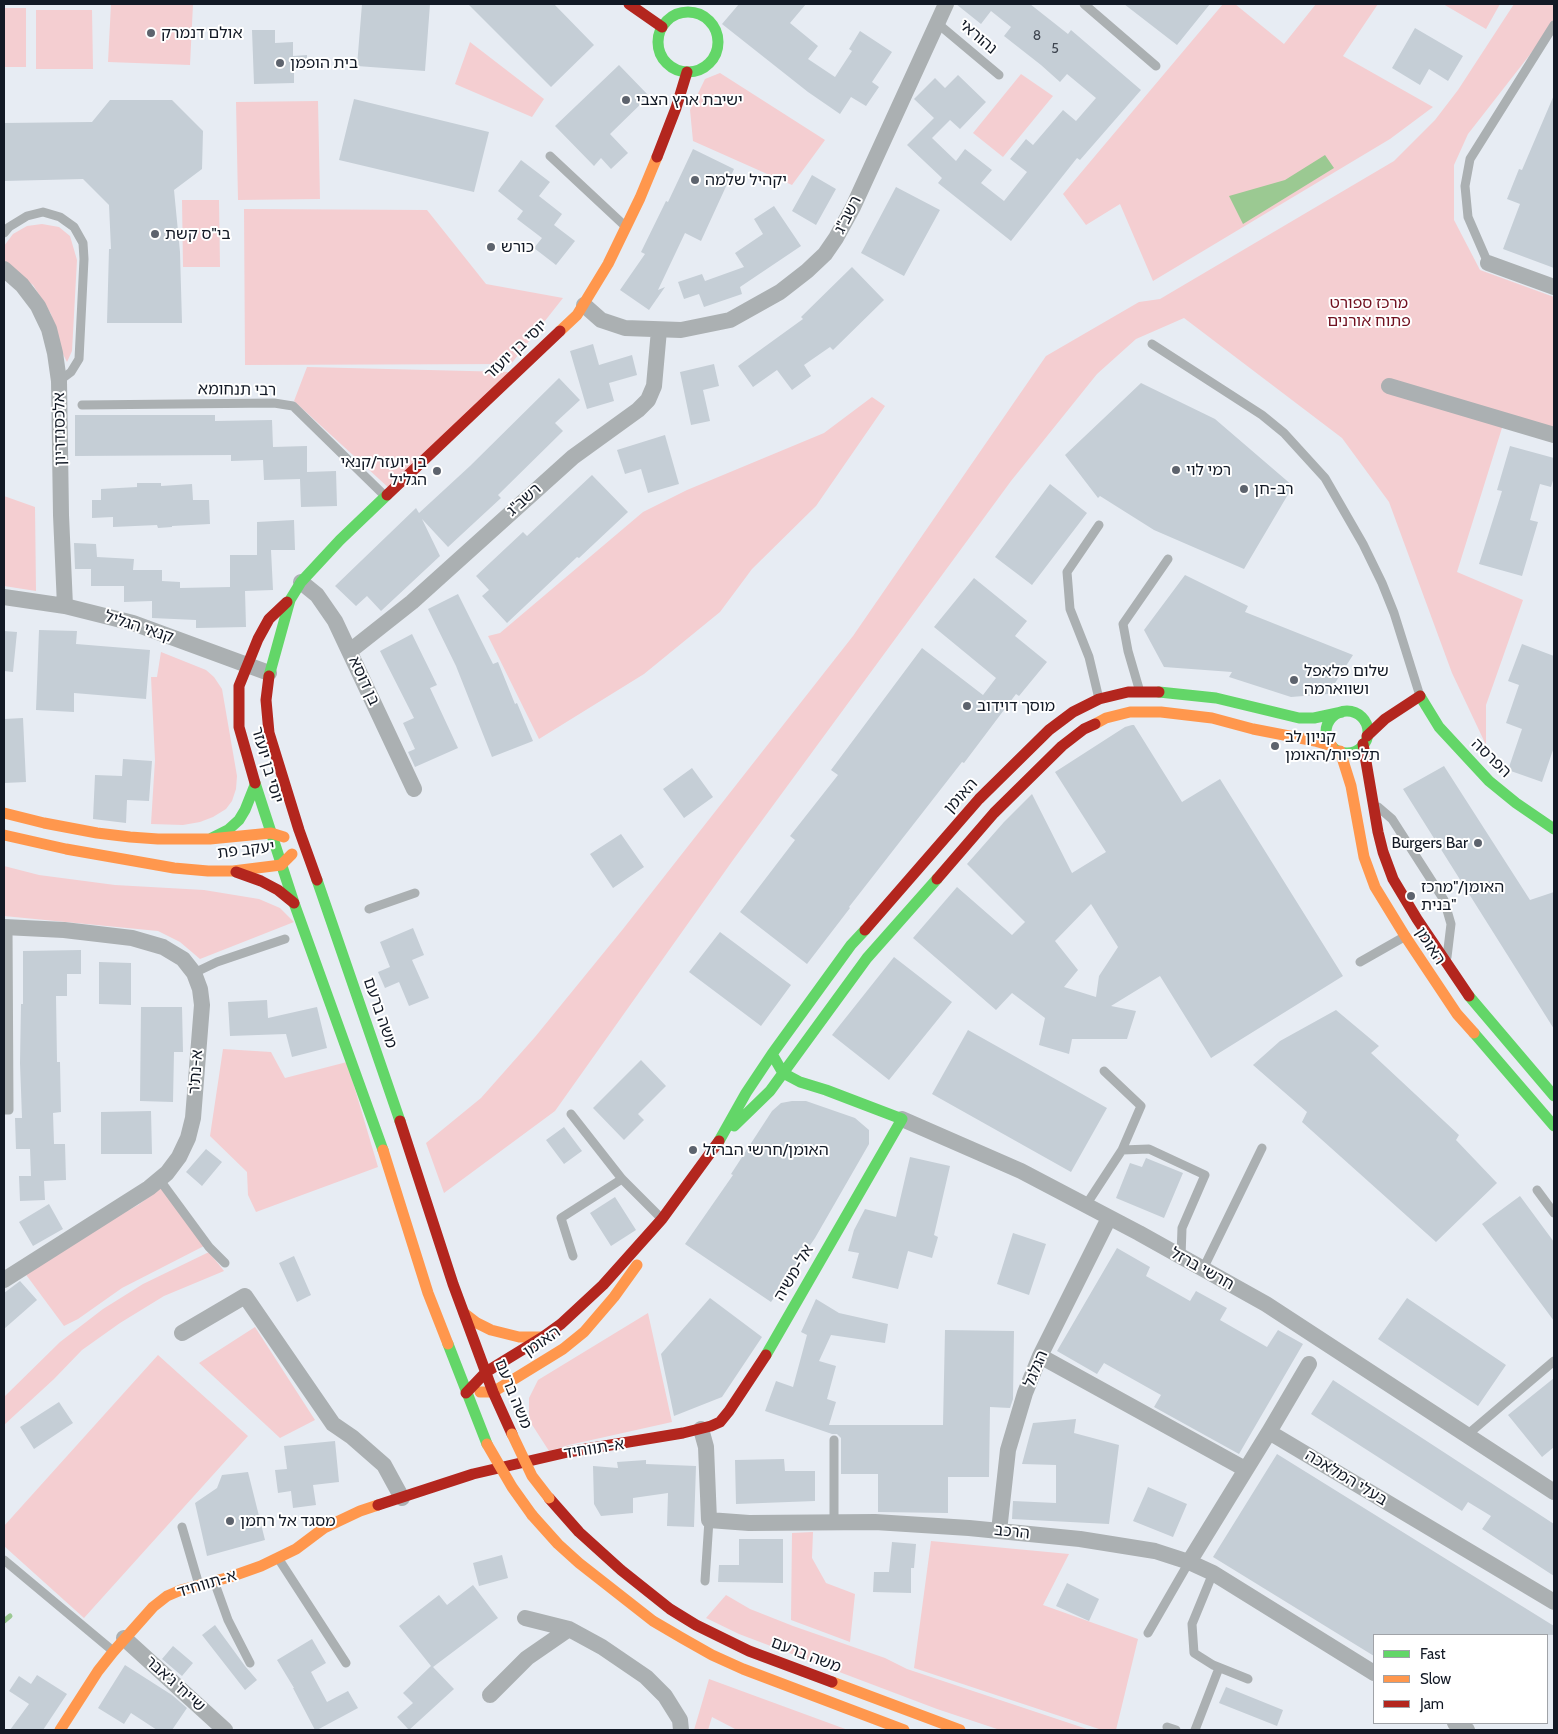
<!DOCTYPE html>
<html>
<head>
<meta charset="utf-8">
<style>
  body { margin:0 }
  #map { position:relative; width:1558px; height:1734px; overflow:hidden; background:#e7ecf3; font-family:Cabin,sans-serif }
  canvas { display:block }
  .frame { position:absolute; inset:0; border:5px solid #121925; pointer-events:none }
  .legend { position:absolute; left:1373px; top:1634px; width:175px; height:90px; box-sizing:border-box; background:#fff; border:1px solid #a0a3a8; margin:0; padding:6px 9px; list-style:none; font-size:15px; color:#121925 }
  .legend li { display:flex; align-items:center; gap:10px; height:25px }
  .legend b { width:25px; border:1px solid #a0a3a8 }
</style>
</head>
<body>
<div id="map">
<canvas width="1558" height="1734"></canvas>
<div class="frame"></div>
<ul class="legend">
<li><b style="height:6px;background:#63d668"></b>Fast</li>
<li><b style="height:6px;background:#ff974d"></b>Slow</li>
<li><b style="height:6px;background:#b3261e"></b>Jam</li>
</ul>
</div>
<script>
const g = document.querySelector('canvas').getContext('2d');
g.lineJoin = 'round';
function fillPath(path, color) { g.fillStyle = color; g.fill(path, 'evenodd'); }
const toPath = rows => new Path2D(rows.map(r => 'M' + r).join(''));
function stroke(path, color, width, dash) { g.strokeStyle = color; g.lineWidth = width; g.lineCap = dash ? 'butt' : 'round'; g.setLineDash(dash || []); g.stroke(path); }
function label(font, color, halo, rows, align = 'center') {
  g.font = font + ' Cabin,"Noto Sans Hebrew",sans-serif'; g.lineWidth = 4; g.setLineDash([]); g.textBaseline = 'middle'; g.strokeStyle = halo; g.fillStyle = color; for (const [text, x, y, turn = 0] of rows) {
    g.save(); g.translate(x, y); g.rotate((+turn || 0) * Math.PI / 180); g.textAlign = isNaN(turn) ? turn : align; if (halo) g.strokeText(text, 0, 0); g.fillText(text, 0, 0); g.restore();
  }
}
fillPath(toPath([
  [111,4,193,4,190,65,108,62],
  [1223,4,1235,4,1284,44,1316,4,1378,4,1343,56,1433,107,1390,139,1153,281,1120,204,1086,225,1063,194],
  [1443,4,1500,4,1486,29],
  [1514,4,1554,4,1554,19,1546,34,1468,134,1454,165,1454,220,1480,270,1554,297,1554,429,1506,415,1457,572,1523,600,1486,705,1486,745,1452,673,1389,502,1342,438,1184,318,1136,339,1097,374,1011,481,733,860,555,1111,444,1193,426,1143,481,1098,535,1037,623,929,853,636,1046,356,1139,302,1160,299,1394,161,1435,120,1458,90],
  [4,8,26,8,26,67,4,67],
  [36,10,92,10,93,69,36,69],
  [470,42,544,99,532,117,455,84],
  [720,73,825,140,792,185,693,141,690,110,705,79],
  [1021,74,1053,96,1003,157,973,133],
  [318,101,320,199,238,200,236,102],
  [182,200,219,200,220,267,183,267],
  [244,209,427,210,486,284,563,298,511,364,245,365],
  [42,224,59,227,70,236,77,260,72,351,67,362,60,348,51,314,33,285,4,263,4,246,13,234,27,226],
  [307,367,509,372,391,490,294,401],
  [872,397,885,406,816,506,752,569,720,612,644,674,539,739,488,636,500,633,643,512,687,490,824,433],
  [4,496,35,507,36,591,4,586],
  [161,652,206,670,214,677,222,689,237,776,236,789,232,801,226,809,213,817,200,822,183,825,151,824,155,760,151,677,157,677],
  [4,866,39,875,115,885,204,890,259,899,280,908,294,922,200,959,180,942,158,931,4,916],
  [223,1049,271,1052,285,1078,347,1062,378,1167,256,1212,248,1195,247,1172,210,1136],
  [161,1188,204,1246,122,1288,78,1319,64,1326,24,1272,112,1219,138,1205],
  [209,1252,224,1271,164,1296,120,1323,82,1350,54,1379,4,1425,4,1397,60,1342,103,1309,143,1284],
  [648,1313,672,1422,569,1445,549,1451,529,1420,529,1398,538,1380],
  [255,1327,315,1420,280,1438,199,1363],
  [158,1355,248,1436,84,1618,4,1546,4,1526],
  [813,1532,812,1558,826,1583,855,1594,850,1642,791,1620,792,1533],
  [931,1541,1069,1554,1043,1605,1138,1639,1116,1730,1102,1730,914,1668],
  [726,1595,750,1609,793,1626,885,1658,907,1669,1090,1730,1000,1730,937,1709,739,1634,706,1618],
  [709,1679,848,1730,737,1730,712,1717,708,1730,694,1730]
]), '#f4ced1');
fillPath(toPath([
  [1325,155,1334,168,1243,224,1229,196,1285,180]
]), '#9bc992');
stroke(toPath([
  [4,1621,10,1616]
]), '#9bc992', 5);
fillPath(toPath([
  [362,4,430,4,425,71,357,66],
  [468,4,554,4,594,45,551,87],
  [739,4,806,4,790,23,818,46,808,59,835,77,852,51,849,49,860,31,892,52,872,82,879,87,866,106,851,97,840,114,808,92,722,24],
  [956,4,1030,4,1068,34,1071,30,1141,90,1080,160,1077,158,1011,241,938,183,942,178,907,145,934,118,914,99,935,78,945,88,958,75,986,102,960,129,950,120,932,138,956,161,965,149,992,170,981,183,1004,201,1027,172,1010,159,1026,139,1033,145,1063,110,1076,121,1096,98,1067,74,1060,82,1041,65,1004,36,1011,27,991,11,981,24],
  [1124,4,1210,4,1177,45],
  [1415,28,1463,56,1448,81,1429,69,1420,85,1392,68],
  [252,30,275,30,275,43,293,42,293,56,307,55,307,70,294,70,294,83,254,84],
  [619,65,649,96,610,134,628,153,611,169,601,158,594,166,555,126],
  [1554,95,1554,268,1503,249,1520,204,1507,199,1519,169,1522,170],
  [354,99,489,132,474,192,339,160],
  [110,100,172,100,203,131,202,169,174,190,180,252,182,323,107,323,109,249,111,249,109,205,83,179,4,181,4,123,92,122],
  [693,149,734,169,701,241,685,233,658,290,665,287,649,310,620,290,645,254,641,252,666,201,668,202],
  [521,160,550,182,539,196,562,214,554,225,575,241,556,265,534,248,542,238,517,219,523,211,498,191],
  [812,175,836,189,816,225,792,211],
  [896,187,940,210,904,276,861,253],
  [774,206,801,246,740,287,742,294,704,307,699,294,684,299,678,282,702,274,705,281,744,267,735,253,763,234,754,219],
  [852,267,884,300,833,350,830,347,804,365,811,376,792,390,777,370,753,387,738,366,803,319,801,317],
  [593,344,599,365,632,355,637,375,609,383,614,401,587,409,570,351],
  [714,364,719,386,703,390,710,421,691,425,680,372],
  [559,378,580,400,555,423,563,431,498,495,501,498,448,547,422,519,440,556,381,611,367,596,356,606,335,586,416,508,419,513,470,466],
  [1141,383,1215,419,1293,486,1244,569,1154,530,1100,496,1098,498,1065,455],
  [75,415,215,415,215,421,272,420,273,447,307,446,307,472,336,471,337,506,301,507,300,479,264,480,263,460,231,461,231,455,75,456],
  [665,435,679,484,648,493,641,469,625,474,617,450],
  [1510,446,1554,458,1554,477,1551,487,1540,484,1530,520,1538,522,1522,576,1479,564,1502,491,1497,490],
  [592,475,628,512,579,558,577,557,507,623,482,596,489,590,476,576,523,532,527,536],
  [137,483,161,483,161,486,192,484,193,500,209,500,210,524,172,526,172,527,158,528,157,525,113,527,113,517,92,518,92,500,101,500,101,489,137,487],
  [1050,484,1087,513,1032,585,995,557],
  [294,520,295,550,271,550,273,590,245,591,246,627,196,628,196,620,152,618,152,601,124,602,124,586,91,586,91,569,75,569,74,543,96,544,97,557,134,559,133,570,162,570,162,581,180,582,180,588,230,587,230,555,257,555,257,522],
  [1185,575,1248,606,1245,612,1353,655,1328,694,1291,697,1229,677,1232,672,1164,667,1144,630],
  [974,578,1027,621,1015,636,1047,662,1019,696,1016,694,964,763,962,762,849,907,850,908,807,964,740,912,795,840,790,836,838,775,831,770,922,648,983,695,996,678,934,627],
  [458,594,493,664,498,662,515,704,517,703,533,741,492,757,456,666,428,609],
  [39,630,77,631,76,644,150,650,146,699,74,693,74,712,36,710],
  [4,631,17,632,13,672,4,671],
  [412,634,437,685,430,688,458,748,415,767,408,752,415,749,403,723,414,718,380,651],
  [1522,644,1554,656,1554,747,1542,782,1508,770,1522,729,1506,723,1519,685,1508,681],
  [23,718,26,782,4,783,4,719],
  [1132,725,1134,725,1182,802,1220,779,1343,976,1211,1058,1160,976,1111,1006,1136,1011,1127,1039,1072,1039,1069,1054,1039,1045,1045,1018,1012,993,996,1010,913,938,957,887,1012,935,1025,922,967,864,1004,822,1032,794,1072,873,1106,852,1055,772,1125,727],
  [1091,904,1118,947,1099,976,1096,997,1064,987,1078,970,1055,941],
  [123,759,152,761,149,801,127,800,126,823,93,819,95,775,122,776],
  [1444,766,1530,900,1554,892,1554,1029,1403,789],
  [692,768,713,797,684,818,663,789],
  [621,834,644,867,613,888,590,854],
  [413,928,424,955,412,960,429,998,409,1006,399,982,385,988,378,972,390,967,380,942],
  [720,932,791,985,761,1026,689,972],
  [81,950,81,974,67,974,67,996,56,996,57,1062,60,1062,61,1112,53,1113,54,1144,65,1144,66,1180,44,1181,45,1200,20,1201,19,1176,31,1176,30,1149,16,1149,15,1118,22,1118,20,1063,21,1004,23,1004,23,951],
  [894,957,952,1002,889,1080,832,1035],
  [99,962,131,963,131,1005,99,1004],
  [267,1000,268,1018,317,1007,327,1048,292,1057,286,1034,230,1036,228,1002],
  [141,1007,182,1007,183,1052,174,1052,173,1102,140,1101],
  [1336,1010,1379,1046,1371,1053,1459,1135,1456,1140,1497,1183,1436,1242,1302,1122,1307,1112,1253,1065,1280,1041],
  [968,1030,1107,1108,1071,1172,932,1094],
  [641,1060,666,1086,638,1114,644,1120,624,1140,593,1108],
  [792,1101,806,1101,855,1118,869,1130,869,1144,815,1238,771,1302,685,1244,733,1175,731,1174,772,1111,781,1103],
  [151,1111,152,1154,101,1154,101,1112],
  [564,1127,582,1151,564,1164,546,1140],
  [206,1149,222,1162,202,1186,186,1172],
  [910,1157,950,1166,934,1235,938,1237,932,1258,908,1251,898,1289,852,1278,859,1253,848,1251,854,1230,865,1209,896,1217],
  [1146,1158,1183,1173,1164,1218,1116,1198,1130,1163,1142,1167],
  [1520,1196,1554,1242,1554,1321,1482,1224],
  [615,1197,636,1230,611,1246,590,1213],
  [49,1204,63,1229,33,1246,19,1222],
  [1013,1233,1046,1244,1029,1295,997,1284],
  [1117,1248,1150,1267,1146,1276,1190,1301,1196,1291,1227,1308,1220,1320,1267,1347,1278,1330,1303,1344,1239,1454,1154,1407,1161,1395,1104,1363,1097,1374,1057,1351],
  [294,1256,311,1295,297,1302,279,1263],
  [20,1281,37,1300,4,1329,4,1293],
  [710,1298,762,1337,722,1397,674,1416,661,1354],
  [1407,1298,1506,1365,1478,1406,1378,1339],
  [816,1299,839,1313,888,1324,885,1343,831,1335,819,1361,836,1366,827,1399,836,1402,829,1425,943,1425,945,1330,1014,1331,1013,1399,1010,1408,990,1407,989,1477,948,1477,948,1513,878,1512,878,1474,841,1474,841,1438,837,1434,832,1434,765,1411,776,1381,793,1387,807,1335,801,1332],
  [1554,1378,1554,1447,1542,1457,1508,1415],
  [1333,1380,1554,1524,1554,1576,1482,1529,1491,1516,1468,1502,1462,1511,1311,1414],
  [59,1402,73,1423,34,1449,20,1427],
  [1076,1419,1074,1433,1119,1445,1109,1524,1012,1519,1013,1501,1056,1503,1056,1465,1022,1464,1033,1423],
  [335,1441,339,1482,313,1485,316,1505,293,1508,291,1491,278,1493,275,1470,287,1469,284,1446],
  [1277,1454,1554,1626,1554,1635,1374,1635,1374,1656,1213,1557],
  [784,1459,785,1471,815,1471,815,1501,736,1504,735,1460],
  [646,1460,646,1464,696,1466,694,1527,667,1526,668,1493,633,1498,633,1513,601,1516,594,1504,593,1466,618,1468,617,1462],
  [248,1472,265,1540,207,1556,195,1503,217,1488,222,1475],
  [1148,1487,1187,1504,1173,1537,1133,1521],
  [739,1539,783,1539,783,1583,718,1582,719,1565,739,1565],
  [892,1542,916,1544,914,1568,911,1568,911,1593,873,1592,874,1572,889,1572],
  [502,1555,508,1578,479,1586,473,1563],
  [1067,1583,1099,1599,1089,1621,1056,1606],
  [473,1585,498,1618,433,1667,454,1689,409,1730,397,1717,413,1703,403,1693,431,1666,399,1626,439,1595,447,1605],
  [215,1625,245,1666,257,1680,245,1690,202,1635],
  [312,1639,326,1663,311,1672,327,1702,348,1691,358,1708,317,1730,315,1730,293,1688,294,1688,277,1660],
  [173,1646,193,1663,182,1676,162,1659],
  [125,1665,172,1695,187,1708,172,1730,157,1730,131,1713,124,1724,98,1708],
  [37,1675,67,1694,43,1730,10,1730,29,1704,9,1691,19,1676,31,1684],
  [1226,1687,1283,1710,1277,1726,1219,1703]
]), '#c5ced6');
stroke(toPath([
  [1084,4,1156,66],
  [937,23,999,75],
  [550,156,625,226],
  [4,233,9,227,27,216,43,212,60,217,74,227,83,243,84,259,79,359,71,372,59,381],
  [1488,263,1468,217,1465,186,1470,159,1554,25],
  [1152,344,1262,415,1284,433,1325,478,1363,544,1382,583,1394,613,1420,696],
  [82,405,274,403,293,406,385,496],
  [1140,692,1128,651,1123,624,1168,559],
  [1099,699,1089,657,1070,609,1067,572,1099,525],
  [1378,807,1392,819,1444,900,1451,924,1447,957],
  [369,909,415,893],
  [1360,962,1404,937],
  [194,973,217,962,285,939],
  [1104,1071,1141,1106,1122,1150],
  [4,1110,9,1110,8,927],
  [571,1114,622,1179,661,1218],
  [159,1179,209,1247,225,1263],
  [1537,1190,1554,1213],
  [1086,1205,1122,1150,1149,1149,1205,1175,1182,1228,1181,1257],
  [573,1256,561,1218,622,1179],
  [1203,1269,1262,1148],
  [1467,1435,1554,1361],
  [834,1440,834,1522],
  [182,1527,199,1585],
  [278,1558,346,1663],
  [4,1560,113,1651],
  [1213,1573,1192,1624,1194,1653,1213,1665,1248,1679],
  [214,1581,228,1620,250,1663],
  [705,1581,709,1520],
  [1148,1633,1189,1562],
  [1167,1727,1176,1730],
  [1195,1730,1219,1668]
]), '#abb0b2', 9);
stroke(toPath([
  [1488,263,1554,287],
  [4,269,22,285,38,306,49,329,55,353,59,381,61,515,65,606],
  [584,305,601,320,625,328,681,330,730,320,780,292,807,271,825,254,836,238,853,207,946,4],
  [1389,386,1554,435],
  [301,582,317,595,335,621,414,789],
  [4,597,65,606,133,623,269,673],
  [350,651,412,602,573,457,638,410,648,400,654,386,659,330],
  [4,927,64,930,132,938,163,947,183,959,194,973,200,989,202,1005,193,1118,188,1138,179,1157,167,1173,149,1188,4,1280],
  [902,1119,1021,1171,1139,1233,1266,1304,1554,1492],
  [182,1333,245,1296,333,1424,352,1437,384,1465,402,1498],
  [1040,1356,1245,1469],
  [701,1429,706,1447,709,1520,749,1523,875,1522,969,1528,1080,1539,1155,1551,1189,1562,1213,1573,1374,1673],
  [1269,1432,1309,1364],
  [999,1531,1008,1450,1025,1393,1040,1356,1109,1218],
  [1189,1562,1269,1432,1554,1602],
  [525,1618,569,1629,602,1647,646,1677,665,1696,680,1720,681,1730],
  [124,1638,225,1730],
  [490,1695,527,1658,569,1629],
  [1455,1723,1467,1730]
]), '#abb0b2', 16);
stroke(toPath([
  '658 42a30 30 0 1 1 60 0a30 30 0 1 1-60 0Z',
  [269,676,290,600,301,582,340,540,387,495],
  [1159,692,1216,698,1299,718,1314,718,1342,712],
  [1420,696,1439,727,1489,781,1516,803,1554,829],
  '1326 732a21 21 0 1 1 42 0a21 21 0 1 1-42 0Z',
  [255,783,294,903,383,1150],
  [212,838,228,830,239,820,245,810,255,785],
  [317,880,400,1121],
  [1469,996,1554,1096],
  [1474,1033,1554,1126],
  [734,1126,770,1091,867,958,937,879],
  [719,1141,746,1093,772,1054,851,945,865,930],
  [448,1344,487,1444],
  [766,1355,902,1119,826,1090,800,1082,783,1073,772,1054]
]), '#63d668', 11);
stroke(toPath([
  [560,331,577,315,608,264,640,198,657,157],
  [1095,724,1106,718,1130,712,1161,712,1212,718,1253,729,1315,741,1332,746],
  [1340,751,1351,786,1364,857,1375,887,1405,936,1457,1014,1474,1033],
  [4,813,44,823,97,833,130,837,158,839,210,839,271,833,284,837],
  [4,835,66,849,174,868,208,871,233,871,281,865,292,854],
  [383,1150,428,1293,448,1344],
  [464,1313,477,1323,491,1330,519,1337,543,1337],
  [480,1392,493,1392,563,1349,584,1332,614,1297,637,1265],
  [532,1515,558,1544,579,1563,653,1621,682,1638,712,1655,743,1669,904,1730],
  [832,1682,960,1730],
  [60,1730,98,1671,113,1652,153,1607,167,1596,181,1590,230,1577,261,1566,296,1549,324,1528,360,1511,378,1505]
]), '#ff974d', 11);
stroke(toPath([
  [629,4,662,27],
  [657,157,676,108,687,72],
  [387,495,560,331],
  [269,676,266,700,269,733,299,830,317,880],
  [1367,736,1385,719,1420,696],
  [1363,744,1378,832,1383,852,1393,879,1417,919,1469,996],
  [255,783,239,727,239,686,258,639,269,619,287,602],
  [236,872,261,881,278,890,294,903],
  [937,879,994,813,1062,746,1084,729,1095,724],
  [865,930,979,799,1049,730,1073,712,1099,699,1128,692,1159,692],
  [400,1121,453,1284,493,1392,512,1434],
  [466,1393,486,1372,543,1337,561,1324,603,1285,662,1219,719,1141],
  [549,1498,579,1532,621,1570,670,1609,696,1625,749,1651,832,1682],
  [378,1505,473,1474,568,1452,683,1433,711,1426,720,1422,729,1411,766,1355]
]), '#b3261e', 11);
stroke(toPath([
  [512,1434,532,1476,549,1498],
  [487,1444,512,1487,532,1515]
]), '#ff974d', 11);
for (const [x, y, r, color] of [
  [151,33,5,"#5d636d"],
  [280,63,5,"#5d636d"],
  [626,100,5,"#5d636d"],
  [695,180,5,"#5d636d"],
  [155,234,5,"#5d636d"],
  [491,247,5,"#5d636d"],
  [1176,470,5,"#5d636d"],
  [437,471,5,"#5d636d"],
  [1244,489,5,"#5d636d"],
  [1294,680,5,"#5d636d"],
  [967,706,5,"#5d636d"],
  [1275,746,5,"#5d636d"],
  [1478,843,5,"#5d636d"],
  [1411,896,5,"#5d636d"],
  [693,1150,5,"#5d636d"],
  [230,1521,5,"#5d636d"]
]) { const dot = new Path2D(); dot.arc(x, y, r, 0, 2 * Math.PI); g.fillStyle = color; g.fill(dot); stroke(dot, '#fff', 2); }
label('14px', '#3f4651', null, [
  ["8",1037,36],
  ["5",1055,49]
]);
label('16px', '#121925', '#fff', [
  ["אולם דנמרק",161,33],
  ["בית הופמן",290,63],
  ["ישיבת ארץ הצבי",636,100],
  ["יקהיל שלמה",705,180],
  ["בי\"ס קשת",165,234],
  ["כורש",501,247],
  ["בן יועזר/קנאי",427,462,"right"],
  ["הגליל",427,480,"right"],
  ["רמי לוי",1186,470],
  ["רב-חן",1254,489],
  ["שלום פלאפל",1304,671],
  ["ושווארמה",1304,689],
  ["מוסך דוידוב",977,706],
  ["קניון לב",1285,737],
  ["תלפיות/האומן",1285,755],
  ["Burgers Bar",1468,843,"right"],
  ["האומן/\"מרכז",1421,887],
  ["בנית\"",1421,905],
  ["האומן/חרשי הברזל",703,1150],
  ["מסגד אל רחמן",240,1521]
], 'left');
label('16px', '#121925', '#fff', [
  ["נהוראי",978,37,40],
  ["רשב\"ג",848,215,-63],
  ["יוסי בן יועזר",516,350,-43],
  ["רבי תנחומא",237,390,1],
  ["אלכסנדריון",60,429,-91],
  ["רשב\"ג",524,500,-42],
  ["קנאי הגליל",139,627,18],
  ["בן דוסא",364,681,65],
  ["הפרסה",1491,758,44],
  ["יוסי בן יועזר",267,765,74],
  ["האומן",961,796,-48],
  ["יעקב פת",246,850,-7],
  ["האומן",1430,946,57],
  ["משה ברעם",380,1013,71],
  ["א-נת'ר",196,1072,-86],
  ["חרשי ברזל",1202,1269,29],
  ["אל-משיה",794,1273,-60],
  ["האומן",542,1342,-34],
  ["הגלגל",1036,1369,-67],
  ["משה ברעם",513,1394,68],
  ["א-תווחיד",594,1449,-9],
  ["בעלי המלאכה",1346,1478,31],
  ["הרכב",1012,1532,6],
  ["א-תווחיד",207,1584,-17],
  ["משה ברעם",806,1655,21],
  ["שייח' ג'אבר",175,1684,42]
]);
label('16px', '#711120', '#fff', [
  ["מרכז ספורט",1369,303],
  ["פתוח אורנים",1369,321]
]);
</script>
</body>
</html>
